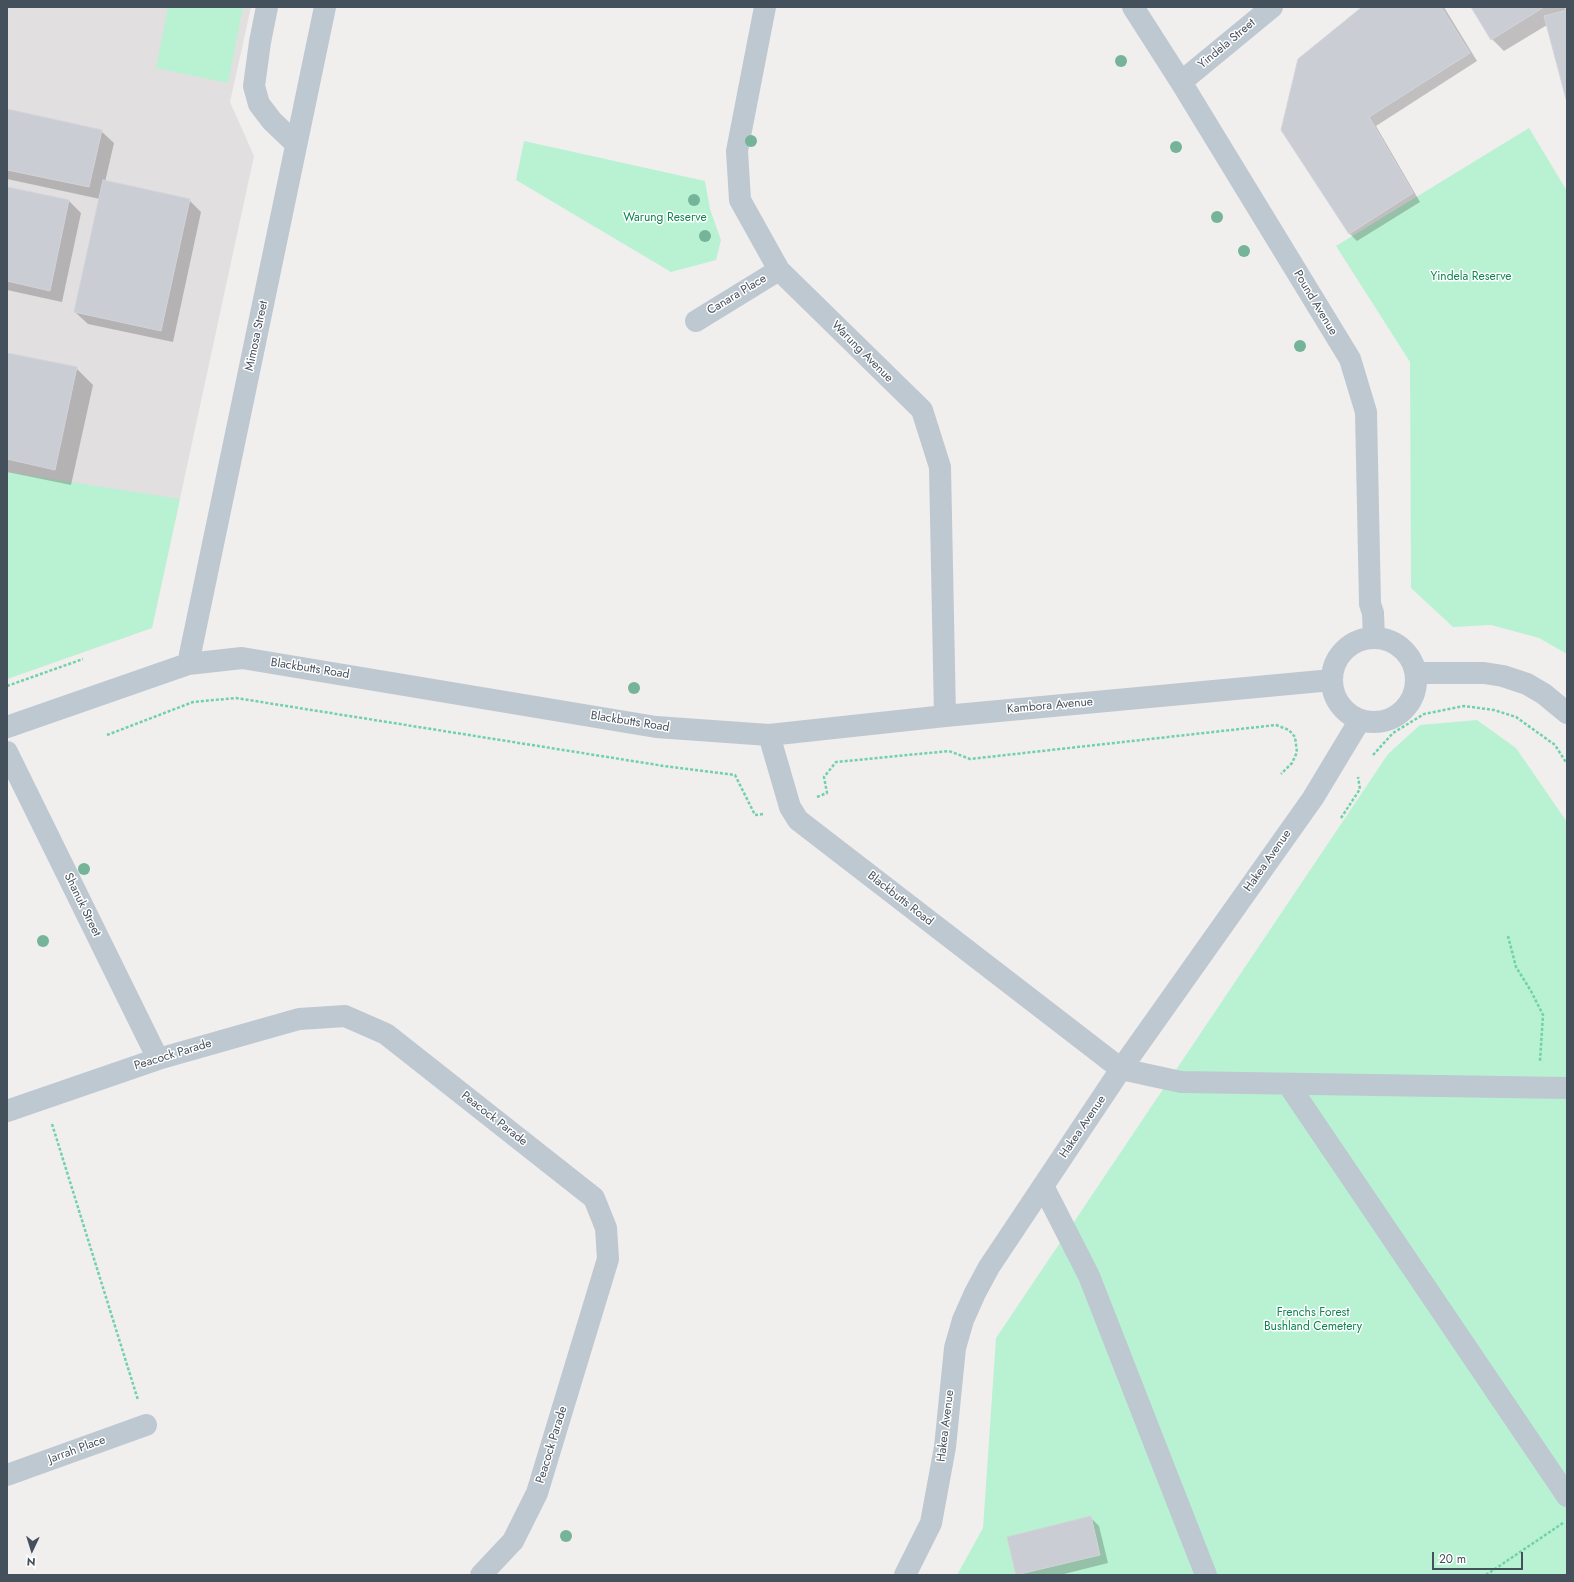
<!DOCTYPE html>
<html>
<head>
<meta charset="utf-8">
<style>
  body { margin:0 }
  #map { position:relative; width:1574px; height:1582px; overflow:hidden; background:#f1eeee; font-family:Jost,sans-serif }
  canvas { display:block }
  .frame { position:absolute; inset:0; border:8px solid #45505d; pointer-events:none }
  .north { position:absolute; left:12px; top:1530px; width:40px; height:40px; -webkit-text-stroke:3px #fff; paint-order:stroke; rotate:184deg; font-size:11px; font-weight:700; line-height:16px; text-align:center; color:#45505d }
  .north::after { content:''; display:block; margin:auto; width:14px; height:18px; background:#45505d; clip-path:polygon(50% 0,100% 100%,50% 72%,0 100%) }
  .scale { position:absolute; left:1432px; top:1552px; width:91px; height:18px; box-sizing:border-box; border:2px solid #45505d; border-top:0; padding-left:5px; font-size:12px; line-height:14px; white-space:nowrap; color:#45505d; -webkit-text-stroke:3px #fff; paint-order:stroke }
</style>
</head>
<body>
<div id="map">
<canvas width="1574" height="1582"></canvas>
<div class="frame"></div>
<div class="north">N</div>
<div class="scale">20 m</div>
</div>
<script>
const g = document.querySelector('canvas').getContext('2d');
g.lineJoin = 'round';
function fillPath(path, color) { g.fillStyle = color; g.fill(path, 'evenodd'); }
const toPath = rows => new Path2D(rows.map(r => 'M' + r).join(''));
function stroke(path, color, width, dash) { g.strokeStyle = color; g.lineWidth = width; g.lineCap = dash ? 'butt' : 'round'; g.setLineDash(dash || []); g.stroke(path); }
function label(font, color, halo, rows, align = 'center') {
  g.font = font + ' Jost,sans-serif'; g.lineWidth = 3; g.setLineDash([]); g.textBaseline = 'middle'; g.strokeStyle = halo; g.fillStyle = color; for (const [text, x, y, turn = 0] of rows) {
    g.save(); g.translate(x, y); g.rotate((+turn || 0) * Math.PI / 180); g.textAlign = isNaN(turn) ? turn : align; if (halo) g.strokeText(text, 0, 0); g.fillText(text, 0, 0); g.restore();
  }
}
fillPath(toPath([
  [7,7,251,7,230,102,254,156,152,628,7,679]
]), '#e2dfe0');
fillPath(toPath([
  [168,7,243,7,228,83,156,68],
  [1529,128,1567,191,1567,654,1539,638,1491,625,1453,627,1411,588,1410,362,1336,246],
  [524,141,705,181,710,209,721,240,716,260,671,272,516,180],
  [7,472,180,499,152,628,7,679],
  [1477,720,1516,748,1567,822,1567,1575,957,1575,983,1528,996,1338,1388,754,1420,725]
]), '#b9f2d3');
fillPath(toPath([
  [1363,7,1444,7,1477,61,1376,126,1420,202,1357,241,1349,233],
  [1472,7,1564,7,1567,11,1567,99,1547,25,1504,51,1492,39],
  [7,111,101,131,114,143,105,182,189,200,201,212,173,342,88,324,75,312,100,199,7,179],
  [7,188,69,201,81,213,62,302,7,290],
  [7,354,76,368,93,385,71,485,7,472],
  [1091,1518,1099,1526,1108,1563,1060,1575,1017,1575,1008,1538]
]), '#0003');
const building = toPath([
  [1362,7,1441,7,1470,53,1369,117,1413,193,1349,234,1281,130,1298,59,1362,7],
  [1471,7,1544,7,1491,40,1471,7],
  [1567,10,1567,98,1566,99,1544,16,1567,10],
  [7,109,102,130,89,187,7,170,7,109],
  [103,180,190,199,161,331,74,312,103,180],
  [7,187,69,200,50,291,7,281,7,187],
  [7,353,77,367,55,470,7,459,7,353],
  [1091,1516,1100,1555,1016,1575,1007,1537,1091,1516]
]);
fillPath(building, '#cacdd3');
stroke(building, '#d2d4da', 1);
stroke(toPath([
  [7,686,83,659],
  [107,735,193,702,236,698,664,766,735,775,755,815,764,814],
  [1373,755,1393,733,1424,714,1464,706,1494,710,1516,717,1555,745,1567,764],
  [817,797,827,793,824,777,836,762,949,751,970,759,1276,725,1289,730,1295,737,1297,752,1292,763,1281,774],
  [1341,818,1360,789,1358,777],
  [1508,936,1516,967,1531,991,1543,1015,1540,1061],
  [52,1124,138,1400],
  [1486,1575,1563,1523]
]), '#6fd2a8', 2.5, [3, 2]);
stroke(toPath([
  [267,7,260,42,254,86,259,104,272,121,296,144],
  [765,7,737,151,740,200,779,270,922,410,940,467,945,716],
  [1133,7,1181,82,1350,359,1366,412,1370,604,1373,613,1374,638],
  [1181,82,1272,7],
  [696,321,779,270],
  '1332 680a42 42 0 1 1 84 0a42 42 0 1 1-84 0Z',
  [188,664,325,7],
  [1416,673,1484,673,1503,676,1527,684,1544,694,1567,713],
  [7,727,188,664,242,658,656,727,769,735,945,716,1332,680],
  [769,735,790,807,798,820,1121,1069,1181,1082,1567,1088],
  [7,752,158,1059],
  [1288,1084,1567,1496],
  [7,1111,158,1059,299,1019,345,1016,386,1034,594,1198,606,1228,608,1259,537,1493,513,1541,481,1575],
  [1043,1186,1089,1276,1206,1575],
  [7,1475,146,1425],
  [905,1575,931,1523,945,1447,955,1348,963,1320,975,1293,989,1267,1121,1069,1313,798,1360,720]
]), '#bec8d1', 22);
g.fillStyle = '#75b498';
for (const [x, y] of [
  [1121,61],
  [751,141],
  [1176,147],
  [694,200],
  [1217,217],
  [705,236],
  [1244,251],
  [1300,346],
  [634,688],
  [84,869],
  [43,941],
  [566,1536]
]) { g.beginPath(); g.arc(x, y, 6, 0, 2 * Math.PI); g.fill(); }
label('12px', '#45505d', '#fff', [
  ["Yindela Street",1227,44,-40],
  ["Canara Place",737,295,-31],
  ["Pound Avenue",1315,303,59],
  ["Mimosa Street",257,336,-78],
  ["Warung Avenue",862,352,45],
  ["Blackbutts Road",310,669,9],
  ["Kambora Avenue",1050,706,-5],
  ["Blackbutts Road",630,722,9],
  ["Hakea Avenue",1268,861,-55],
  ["Blackbutts Road",900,899,38],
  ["Shanuk Street",82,905,64],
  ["Peacock Parade",173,1055,-17],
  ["Peacock Parade",494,1119,38],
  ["Hakea Avenue",1083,1127,-56],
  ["Hakea Avenue",946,1426,-83],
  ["Peacock Parade",552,1445,-73],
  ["Jarrah Place",77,1450,-20]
]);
label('12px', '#108452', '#fff', [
  ["Warung Reserve",665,218],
  ["Yindela Reserve",1471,277],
  ["Frenchs Forest",1313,1313],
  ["Bushland Cemetery",1313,1327]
]);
</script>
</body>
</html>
